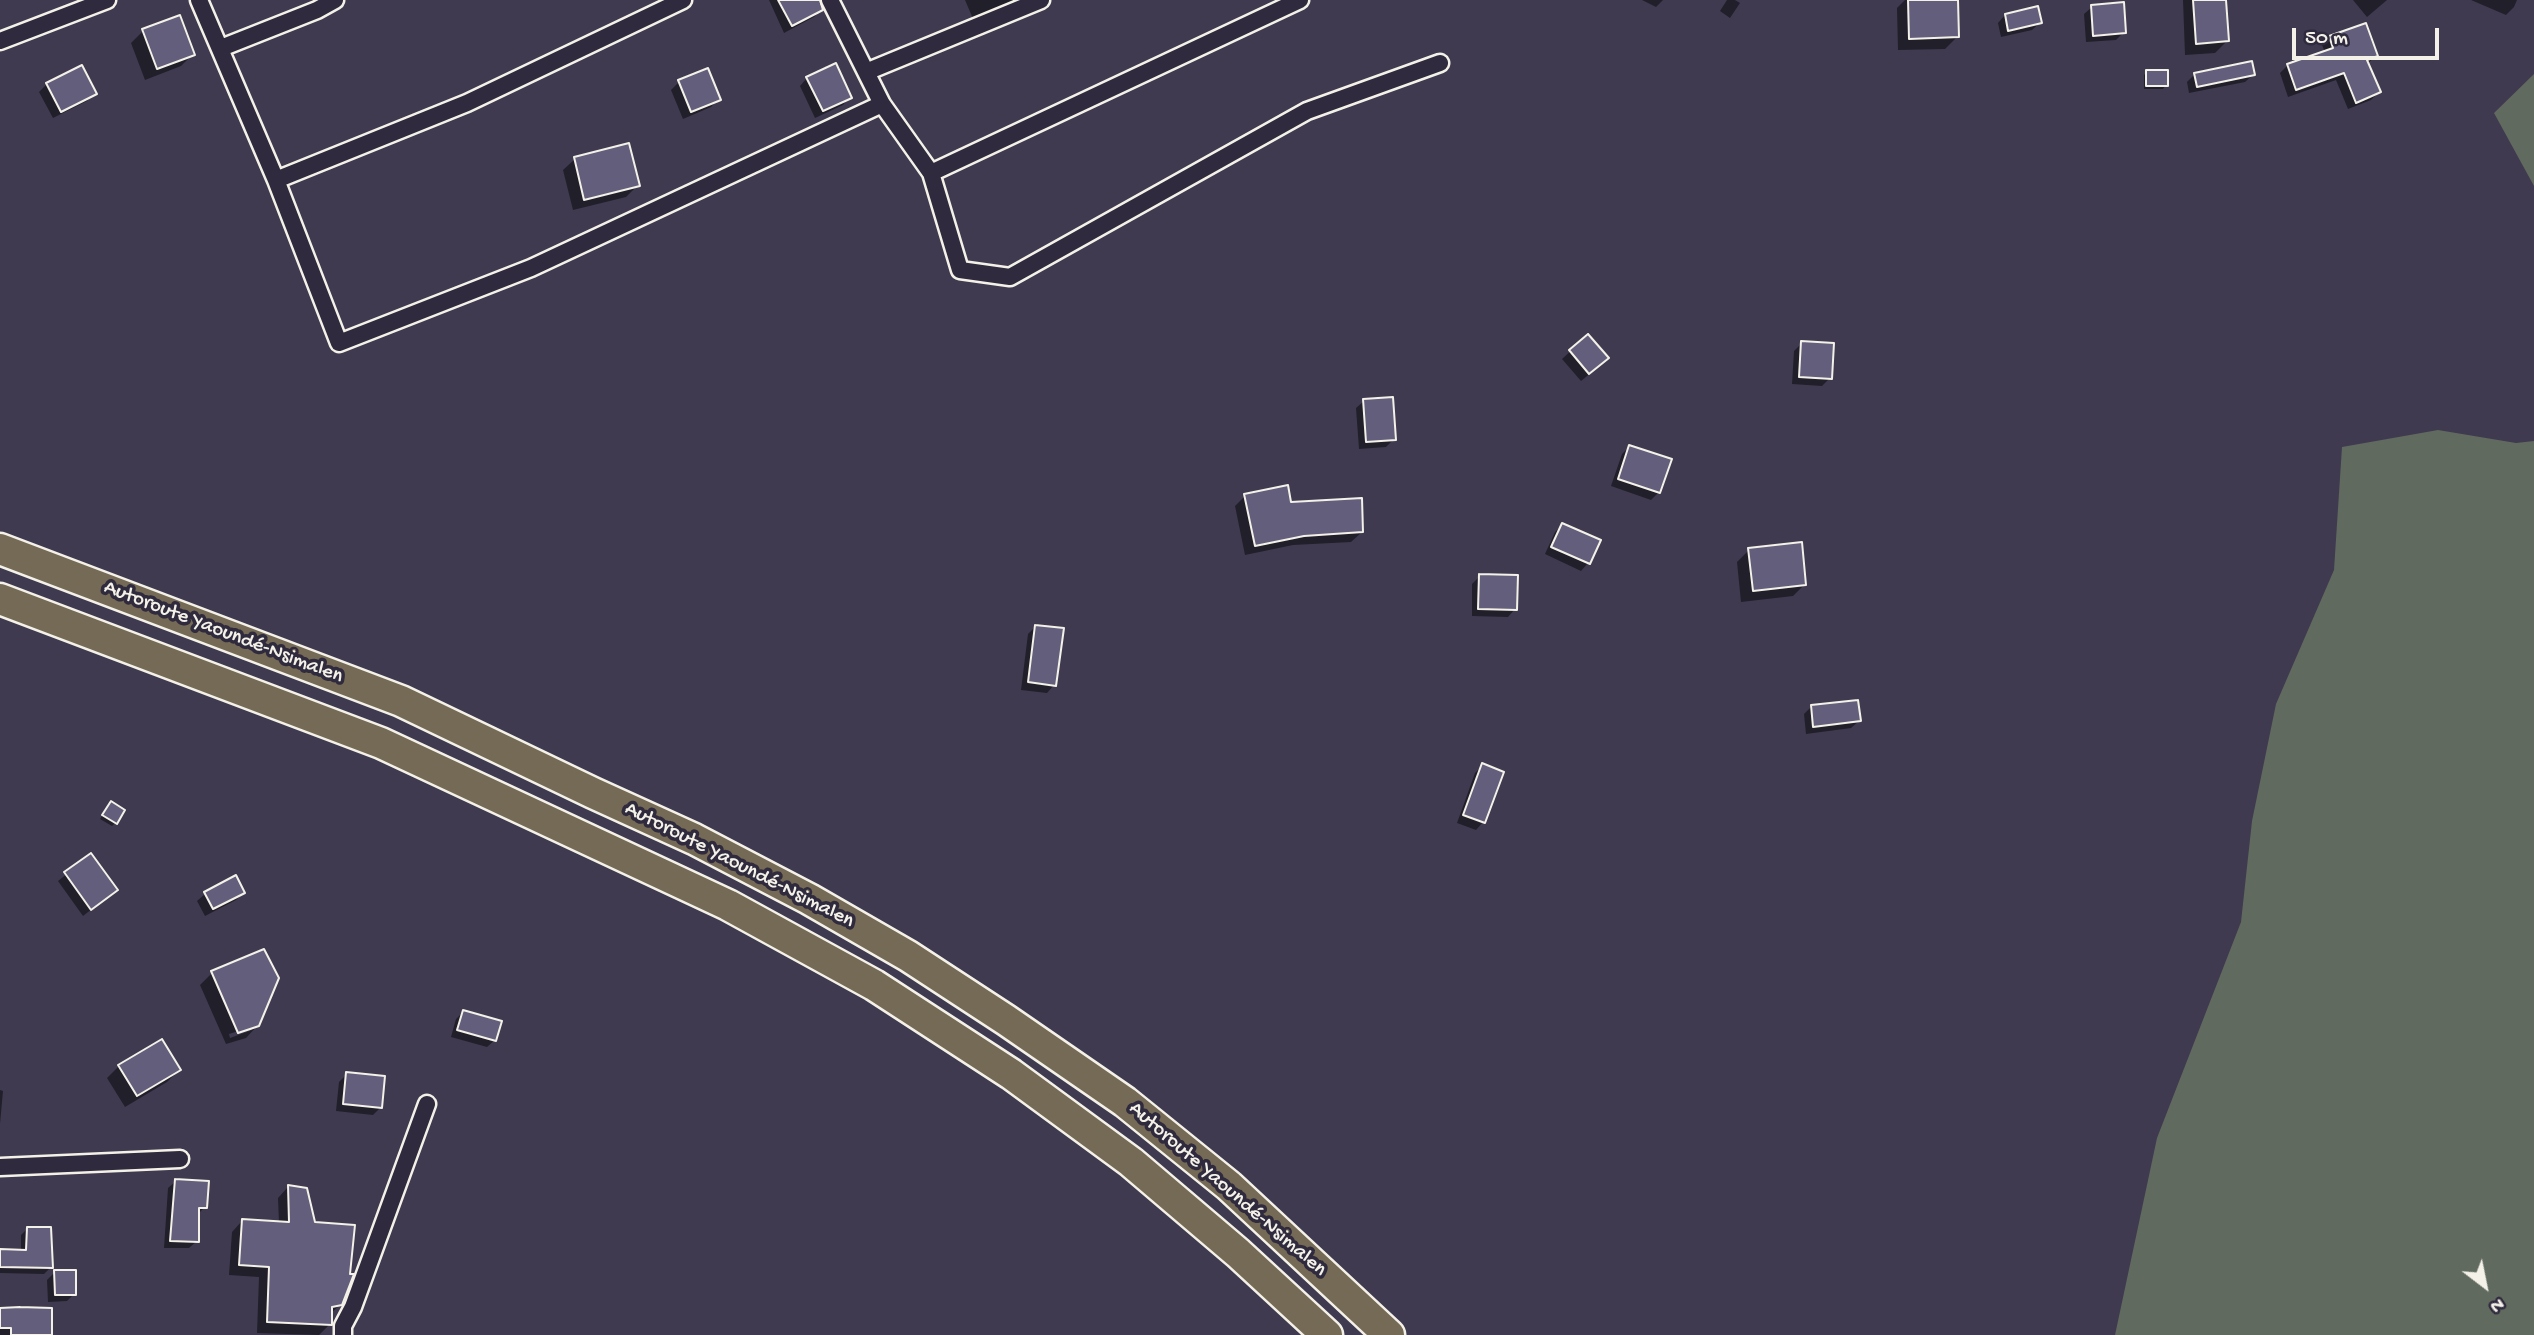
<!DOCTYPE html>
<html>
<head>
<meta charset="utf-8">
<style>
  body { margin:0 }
  #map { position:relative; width:2534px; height:1335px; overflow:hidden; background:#3f3a50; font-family:"Gochi Hand",sans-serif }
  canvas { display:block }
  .north { position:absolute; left:2450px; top:1251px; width:70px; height:70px; -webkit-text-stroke:5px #2f2a3d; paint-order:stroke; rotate:148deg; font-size:19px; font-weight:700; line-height:28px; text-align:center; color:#f4f1e8 }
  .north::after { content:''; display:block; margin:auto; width:24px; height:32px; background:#f4f1e8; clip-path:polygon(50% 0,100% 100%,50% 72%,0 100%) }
  .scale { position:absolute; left:2292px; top:28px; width:147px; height:32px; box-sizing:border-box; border:4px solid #f4f1e8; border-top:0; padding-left:9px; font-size:21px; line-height:24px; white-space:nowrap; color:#f4f1e8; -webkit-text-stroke:5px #2f2a3d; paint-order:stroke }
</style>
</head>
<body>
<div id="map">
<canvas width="2534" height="1335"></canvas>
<div class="north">N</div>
<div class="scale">50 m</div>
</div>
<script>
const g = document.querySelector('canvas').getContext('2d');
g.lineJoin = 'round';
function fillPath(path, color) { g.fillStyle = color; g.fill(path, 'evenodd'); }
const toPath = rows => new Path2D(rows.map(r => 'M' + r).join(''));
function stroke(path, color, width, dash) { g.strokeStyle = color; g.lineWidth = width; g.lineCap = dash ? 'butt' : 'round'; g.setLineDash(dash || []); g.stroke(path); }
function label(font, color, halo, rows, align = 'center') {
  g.font = font + ' "Gochi Hand",sans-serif'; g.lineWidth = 7; g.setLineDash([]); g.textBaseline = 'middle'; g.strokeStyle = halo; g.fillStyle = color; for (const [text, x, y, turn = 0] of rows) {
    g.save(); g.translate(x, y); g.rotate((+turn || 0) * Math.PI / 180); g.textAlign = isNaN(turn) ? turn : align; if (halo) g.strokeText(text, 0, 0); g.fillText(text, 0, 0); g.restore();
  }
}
fillPath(toPath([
  [2534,74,2534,186,2494,113],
  [2438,430,2516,443,2534,441,2534,1335,2115,1335,2157,1138,2241,922,2252,821,2276,704,2334,570,2342,447]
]), '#606a5f');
fillPath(toPath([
  [769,0,817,0,821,10,814,17,784,33],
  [965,0,1018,0,974,21],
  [1642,0,1663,0,1656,7],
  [1727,0,1735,0,1740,3,1730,18,1720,11],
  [1905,0,1956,0,1957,37,1945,49,1898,50,1897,8],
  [2183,0,2225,0,2227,41,2215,53,2185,55],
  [2353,0,2387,0,2367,17],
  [2471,0,2517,0,2514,7,2506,15],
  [2092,7,2124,32,2116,40,2086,42,2084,14],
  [2005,15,2040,23,2032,30,2001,37,1998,23],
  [179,17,193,54,181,66,145,80,131,43,143,31],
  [2330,37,2376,56,2367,64,2379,92,2371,100,2348,109,2336,80,2288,97,2280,73,2288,65,2325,52,2322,45],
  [2147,72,2166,85,2163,89,2144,89,2144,75],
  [2195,74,2253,75,2245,82,2189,93,2187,82],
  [807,78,850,97,843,105,815,118,800,86],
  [679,82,718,99,711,107,683,119,671,90],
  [47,84,94,93,87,101,53,118,39,92],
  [575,159,638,185,626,197,573,210,563,170],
  [1587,336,1599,366,1581,381,1562,359],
  [1802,343,1830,378,1822,386,1792,384,1794,351],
  [1364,401,1394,439,1386,447,1359,449,1356,408],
  [1629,447,1659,492,1651,500,1611,486,1622,454],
  [1245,496,1362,532,1351,542,1293,545,1245,555,1235,506],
  [1562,525,1588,563,1581,571,1545,554,1555,532],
  [1749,550,1805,584,1793,596,1741,602,1737,562],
  [1480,576,1515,609,1508,617,1472,616,1472,584],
  [1036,626,1054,685,1047,693,1021,690,1028,634],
  [1811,707,1859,721,1851,728,1806,734,1804,714],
  [1483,765,1483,822,1476,830,1457,823,1475,773],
  [108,807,115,823,112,826,100,819],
  [91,855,116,890,83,916,58,881],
  [243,893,236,900,205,916,197,901,205,894],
  [212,973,258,1025,246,1038,226,1044,200,985],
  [252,1027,252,1030,230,1038,229,1034],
  [463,1012,495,1040,487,1047,451,1037,456,1019],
  [119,1066,179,1070,167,1082,125,1107,107,1078],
  [347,1074,381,1107,373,1115,336,1111,339,1082],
  [0,1090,3,1091,0,1124],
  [176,1181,205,1207,197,1215,197,1241,189,1248,164,1248,168,1188],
  [288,1187,313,1223,341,1304,330,1314,330,1324,319,1335,257,1333,259,1277,229,1275,232,1232,242,1221,279,1223,278,1198],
  [28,1228,51,1267,44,1274,0,1273,0,1251,21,1251,21,1235],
  [55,1272,74,1294,67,1301,48,1302,47,1280],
  [0,1309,50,1335,77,1335,0,1335]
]), '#0007');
const building = toPath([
  [778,0,820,0,823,10,792,26,778,0],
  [1908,0,1958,0,1959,37,1909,39,1908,0],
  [2193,0,2226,0,2229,41,2196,44,2193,0],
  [2124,2,2126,33,2093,36,2091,5,2124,2],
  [2038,6,2042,23,2008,31,2005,14,2038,6],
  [180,15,195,55,157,69,142,29,180,15],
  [2366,23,2378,56,2367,60,2381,92,2356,103,2344,73,2296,90,2287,64,2333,48,2329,36,2366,23],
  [2252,61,2255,75,2197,87,2194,73,2252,61],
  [836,63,852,98,823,111,806,77,836,63],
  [82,65,97,94,61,112,46,83,82,65],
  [708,68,721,100,691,112,678,80,708,68],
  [2146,70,2168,70,2168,86,2146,86,2146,70],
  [629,143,640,186,584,200,574,157,629,143],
  [1588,334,1609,358,1589,374,1569,350,1588,334],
  [1801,341,1834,343,1832,379,1799,377,1801,341],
  [1393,397,1396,440,1366,442,1363,399,1393,397],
  [1629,445,1672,459,1660,493,1618,479,1629,445],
  [1288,485,1291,502,1362,498,1363,532,1304,536,1255,546,1244,494,1288,485],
  [1562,523,1601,540,1590,564,1551,547,1562,523],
  [1802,542,1806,585,1753,591,1748,548,1802,542],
  [1479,574,1518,575,1517,610,1478,609,1479,574],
  [1035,625,1064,628,1056,686,1028,682,1035,625],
  [1858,700,1861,721,1813,727,1811,705,1858,700],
  [1482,763,1504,772,1485,823,1463,815,1482,763],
  [111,801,125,810,117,824,102,815,111,801],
  [91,853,118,890,91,910,64,872,91,853],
  [236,875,245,893,213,909,204,892,236,875],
  [264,949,279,978,259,1026,238,1033,211,971,264,949],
  [463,1010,502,1021,496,1041,457,1030,463,1010],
  [162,1039,181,1070,137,1096,118,1065,162,1039],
  [346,1072,385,1076,382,1108,343,1104,346,1072],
  [175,1179,209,1181,207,1208,199,1208,199,1242,170,1241,175,1179],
  [288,1185,307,1188,315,1222,355,1225,350,1274,354,1274,342,1305,332,1307,332,1325,267,1322,269,1267,239,1265,242,1219,289,1222,288,1185],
  [27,1227,51,1227,53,1268,0,1267,0,1249,26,1250,27,1227],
  [54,1270,76,1270,76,1295,55,1295,54,1270],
  [20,1307,52,1308,52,1335,11,1335,11,1328,0,1328,0,1308,20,1307]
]);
fillPath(building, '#635e7c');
stroke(building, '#f4f1e8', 2);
const minor = toPath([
  [199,0,276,180,339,343,531,268,882,104],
  [830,0,882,104,931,173,960,270,1010,277,1307,111,1440,63],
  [0,41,107,0],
  [221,48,317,10,335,0],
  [866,72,1041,0],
  [931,173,1300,0],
  [276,180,467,103,683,0],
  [0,1167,180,1159],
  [343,1335,343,1326,353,1307,427,1104]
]);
const motorway = toPath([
  [0,549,401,701,593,793,694,839,809,899,908,956,1006,1020,1125,1102,1229,1186,1389,1335],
  [0,599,381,743,728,905,874,985,1011,1074,1131,1162,1238,1253,1327,1335]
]);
stroke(minor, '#f4f1e8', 21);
stroke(motorway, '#f4f1e8', 35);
stroke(minor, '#2f2a3d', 16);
stroke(motorway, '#756a55', 30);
label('21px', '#f4f1e8', '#2f2a3d', [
  ["Autoroute Yaoundé-Nsimalen",223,633,21],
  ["Autoroute Yaoundé-Nsimalen",739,866,27],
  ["Autoroute Yaoundé-Nsimalen",1227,1190,41]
]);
</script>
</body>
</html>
